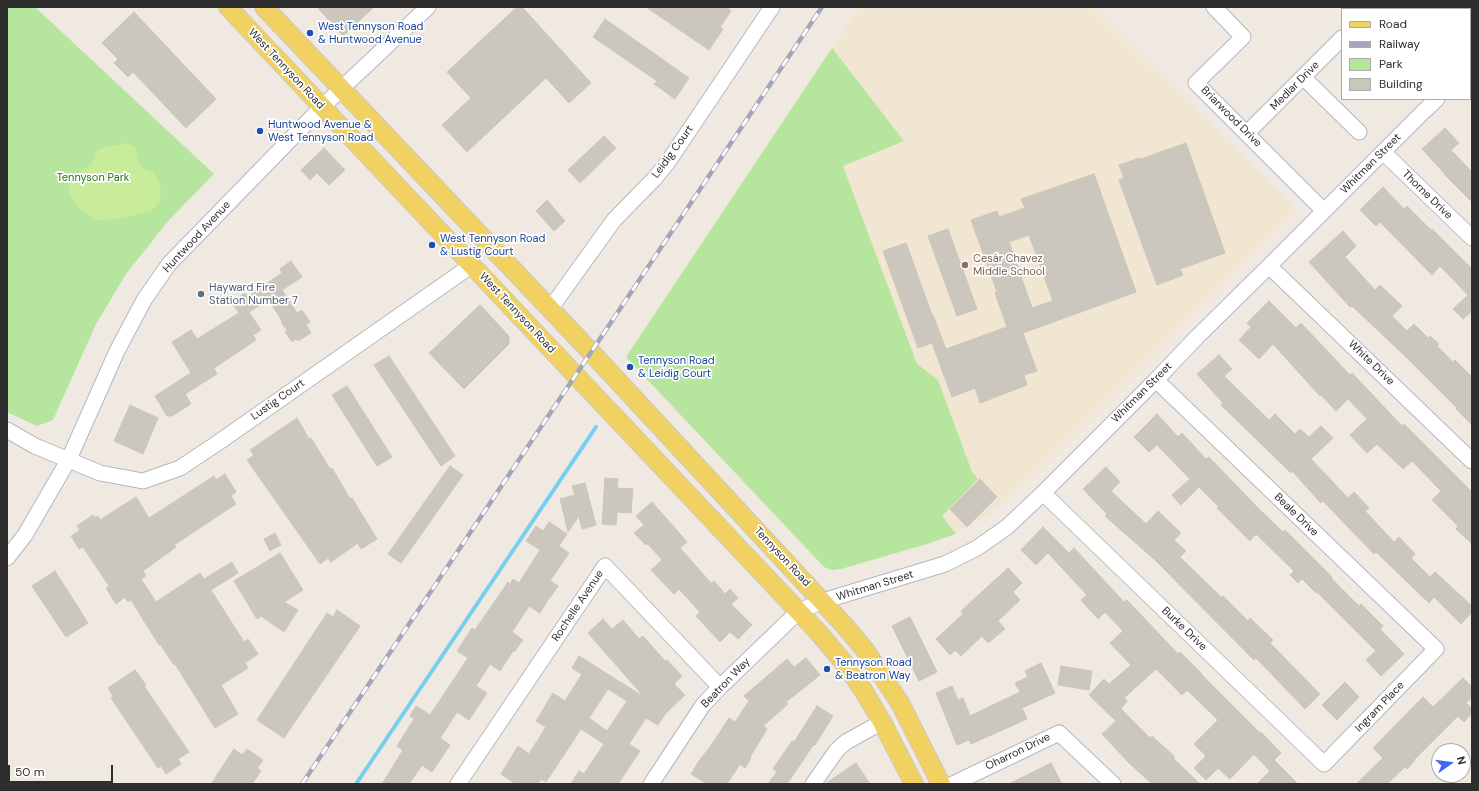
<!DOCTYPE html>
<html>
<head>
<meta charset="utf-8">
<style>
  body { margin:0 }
  #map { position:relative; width:1479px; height:791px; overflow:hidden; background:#efe9e1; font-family:"DM Sans",sans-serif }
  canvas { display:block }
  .frame { position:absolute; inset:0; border:8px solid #2e2e2e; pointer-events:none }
  .legend { position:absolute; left:1341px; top:8px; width:130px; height:92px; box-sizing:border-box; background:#fff; border:1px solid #ababab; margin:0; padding:5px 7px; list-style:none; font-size:12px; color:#2e2e2e }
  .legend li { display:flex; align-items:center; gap:8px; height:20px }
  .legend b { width:20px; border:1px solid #ababab }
  .north { position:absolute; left:1431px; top:743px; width:40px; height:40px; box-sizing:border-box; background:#fff; border:1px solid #ababab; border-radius:50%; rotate:76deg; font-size:11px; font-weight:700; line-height:16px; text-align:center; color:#2e2e2e }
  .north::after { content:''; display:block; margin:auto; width:14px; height:18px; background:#4264fb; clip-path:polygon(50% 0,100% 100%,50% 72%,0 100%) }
  .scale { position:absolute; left:8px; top:765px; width:105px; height:18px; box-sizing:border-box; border:2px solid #2e2e2e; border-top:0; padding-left:5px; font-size:12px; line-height:14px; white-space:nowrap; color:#2e2e2e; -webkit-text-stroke:3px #fff; paint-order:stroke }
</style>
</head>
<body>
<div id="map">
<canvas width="1479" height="791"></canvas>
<div class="frame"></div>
<ul class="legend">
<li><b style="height:5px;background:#f2d163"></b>Road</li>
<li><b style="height:5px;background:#a3a6b8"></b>Railway</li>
<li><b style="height:11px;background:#b6e59e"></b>Park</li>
<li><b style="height:11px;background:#cbc7bf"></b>Building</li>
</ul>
<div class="north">N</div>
<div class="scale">50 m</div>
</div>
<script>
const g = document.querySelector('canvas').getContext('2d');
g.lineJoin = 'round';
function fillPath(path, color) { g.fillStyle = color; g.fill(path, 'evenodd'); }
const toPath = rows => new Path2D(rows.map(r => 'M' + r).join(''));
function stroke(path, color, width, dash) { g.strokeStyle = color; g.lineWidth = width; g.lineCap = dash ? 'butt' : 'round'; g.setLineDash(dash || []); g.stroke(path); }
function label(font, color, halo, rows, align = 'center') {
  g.font = font + ' "DM Sans",sans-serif'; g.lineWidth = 3.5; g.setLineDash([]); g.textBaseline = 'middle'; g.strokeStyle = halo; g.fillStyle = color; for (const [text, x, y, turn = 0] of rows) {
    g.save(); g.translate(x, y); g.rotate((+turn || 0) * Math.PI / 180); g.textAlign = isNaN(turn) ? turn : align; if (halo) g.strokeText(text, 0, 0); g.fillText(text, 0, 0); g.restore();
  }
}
fillPath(toPath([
  [859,7,1092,7,1298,210,1030,479,993,511,956,534,927,544,841,569,832,570,824,567,626,357]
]), '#f0e6d1');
fillPath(toPath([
  [7,7,35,7,214,174,169,220,126,274,96,324,53,420,37,426,7,412],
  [832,48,904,141,843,166,917,364,938,380,972,472,978,479,942,516,956,534,927,544,841,569,832,570,824,567,626,357]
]), '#b6e59e');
fillPath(toPath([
  [127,143,136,148,139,162,144,169,153,172,159,181,161,191,160,201,151,211,119,219,96,220,78,208,69,194,70,181,75,175,88,167,94,160,95,152,103,148]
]), '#c9ec9a');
stroke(toPath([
  [356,784,596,427]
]), '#75cff0', 4);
const building = toPath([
  [317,7,374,7,343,36,317,7],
  [517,7,522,7,591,83,569,103,546,78,467,152,442,125,471,98,447,72,517,7],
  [646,7,726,7,731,11,720,27,723,29,709,50,646,7],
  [134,12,216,99,186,128,133,72,128,77,114,63,118,59,102,43,134,12],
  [605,19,689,78,675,99,654,84,657,81,593,37,605,19],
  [1445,128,1459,143,1451,150,1472,172,1472,202,1444,174,1445,174,1422,149,1445,128],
  [604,136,616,148,580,183,568,170,604,136],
  [1186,143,1225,253,1180,269,1183,275,1157,285,1119,180,1124,178,1119,165,1140,158,1141,159,1186,143],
  [324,148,345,170,329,185,317,173,310,180,301,170,324,148],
  [1094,174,1136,292,1023,333,1037,371,1024,375,1027,385,980,403,975,388,952,397,932,343,918,348,883,251,906,243,932,315,933,315,946,349,1007,327,995,293,997,292,971,220,997,211,999,217,1025,208,1021,199,1094,174],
  [1029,235,1053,301,1032,308,1009,242,1029,235],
  [1383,187,1404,209,1407,206,1431,230,1432,229,1472,269,1472,311,1463,319,1453,309,1468,295,1440,266,1432,275,1380,222,1376,226,1360,210,1383,187],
  [547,200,565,221,554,231,536,211,547,200],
  [948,229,977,309,957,316,928,236,948,229],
  [1343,231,1356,246,1345,257,1375,290,1380,285,1402,306,1392,316,1407,331,1414,324,1428,338,1430,336,1439,344,1437,346,1453,362,1455,360,1472,377,1472,425,1456,409,1457,408,1404,355,1352,306,1350,307,1309,262,1343,231],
  [291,261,302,277,282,290,297,313,302,310,310,322,306,325,311,333,298,341,296,339,292,342,285,332,287,330,281,322,282,321,269,300,249,312,261,330,253,335,256,340,214,368,217,374,185,394,191,404,172,416,167,416,155,396,191,373,172,342,191,330,197,339,239,313,231,302,245,293,247,297,282,273,280,269,291,261],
  [1269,301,1296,328,1301,323,1350,375,1352,373,1402,426,1404,424,1472,492,1472,544,1456,529,1458,526,1432,500,1441,491,1412,461,1403,469,1377,444,1367,453,1350,435,1367,419,1348,399,1336,411,1321,395,1320,396,1273,344,1259,359,1239,340,1251,327,1247,323,1269,301],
  [480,305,509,336,509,344,464,389,429,353,480,305],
  [1219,355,1232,369,1224,376,1269,420,1275,414,1295,434,1300,429,1309,437,1321,426,1333,438,1311,459,1348,498,1354,492,1369,508,1365,511,1394,542,1399,537,1415,554,1411,558,1430,577,1435,572,1472,606,1472,612,1461,624,1434,597,1429,603,1376,552,1374,554,1323,501,1321,503,1292,471,1291,473,1221,405,1223,403,1197,374,1219,355],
  [389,356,455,456,441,466,374,365,389,356],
  [347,386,392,457,377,466,332,395,347,386],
  [130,405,158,418,143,454,114,441,130,405],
  [1157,414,1178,437,1182,433,1206,459,1209,457,1258,508,1283,532,1285,530,1332,577,1331,578,1359,606,1361,604,1383,626,1380,629,1404,654,1381,676,1366,660,1376,651,1317,592,1316,593,1302,579,1298,583,1290,575,1294,571,1256,534,1250,541,1217,508,1219,507,1199,487,1181,505,1172,495,1190,479,1157,445,1149,452,1134,437,1157,414],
  [297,418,309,439,311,438,330,469,332,468,350,499,352,498,377,539,361,549,358,543,331,562,328,558,320,564,247,460,254,455,250,450,297,418],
  [450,466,463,475,401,563,388,554,450,466],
  [1106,467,1120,482,1111,491,1146,524,1158,511,1181,533,1174,540,1186,551,1180,557,1222,598,1223,596,1248,621,1250,618,1273,640,1270,643,1320,694,1305,709,1256,658,1254,660,1155,560,1105,516,1107,514,1083,489,1106,467],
  [225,474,236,492,231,496,236,504,174,545,176,547,143,571,146,576,141,579,156,602,200,573,204,579,232,562,238,573,211,590,244,642,248,639,258,654,245,663,248,668,221,685,238,714,215,728,175,664,174,665,160,644,159,645,131,600,128,602,125,597,116,604,106,588,109,586,83,547,79,549,71,536,80,530,77,526,93,515,95,518,98,516,100,520,136,497,149,518,214,476,216,480,225,474],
  [605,478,618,479,617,488,633,489,631,513,617,512,616,525,602,524,605,478],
  [980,479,997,497,967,527,950,509,980,479],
  [585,483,596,525,582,529,579,516,568,532,560,499,575,495,572,486,585,483],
  [652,502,687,542,680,548,711,583,714,581,725,594,730,589,738,598,731,604,752,625,738,639,730,632,720,642,696,616,700,612,679,589,674,594,651,570,662,560,648,544,646,545,634,533,644,525,636,516,652,502],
  [549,522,567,534,559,546,569,553,550,581,558,586,550,598,549,598,540,613,529,606,512,632,523,640,514,652,513,651,500,671,490,664,476,686,487,693,469,720,457,712,440,738,450,745,432,772,422,765,409,784,382,784,403,750,397,746,414,719,410,716,416,706,430,715,468,658,457,651,472,628,475,630,508,582,510,584,513,579,519,583,540,550,526,541,536,526,543,531,549,522],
  [1043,527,1069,553,1074,548,1124,602,1127,600,1178,654,1180,652,1202,674,1202,675,1260,733,1261,732,1281,753,1274,760,1298,784,1257,784,1270,771,1254,754,1230,779,1218,768,1206,780,1194,768,1206,756,1194,744,1218,720,1187,690,1182,695,1156,669,1124,698,1127,701,1121,709,1150,738,1152,736,1175,757,1173,758,1200,784,1152,784,1128,762,1102,734,1116,721,1089,695,1104,679,1109,684,1131,665,1110,643,1123,631,1105,612,1098,619,1081,600,1087,595,1048,553,1036,565,1021,550,1043,527],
  [275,533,281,545,270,551,264,539,275,533],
  [280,553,303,590,284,602,298,610,284,632,261,616,257,619,234,581,280,553],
  [1008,568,1022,583,1013,592,1020,600,998,621,1005,629,988,643,982,636,961,656,955,650,950,655,936,639,963,614,961,611,1008,568],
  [55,571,88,623,66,637,32,586,55,571],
  [337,610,360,626,284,738,257,720,327,613,333,617,337,610],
  [910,617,937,672,919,681,892,626,910,617],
  [603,619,612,629,623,620,639,639,643,636,666,662,667,660,682,676,674,684,685,695,666,713,658,725,646,718,629,744,640,751,618,784,571,784,579,771,584,774,604,744,581,729,546,782,541,779,538,784,516,784,501,774,518,746,529,754,546,727,536,721,553,693,565,701,582,674,572,668,579,656,644,697,588,633,603,619],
  [608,689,627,701,607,731,589,718,608,689],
  [806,658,820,675,786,702,788,704,763,726,767,729,750,757,751,758,745,768,740,764,727,784,707,784,691,774,699,761,710,747,729,718,735,722,749,701,744,696,787,659,794,667,806,658],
  [1041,663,1055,693,1022,708,1027,719,971,744,969,740,957,745,936,693,952,686,958,700,963,698,970,716,1020,692,1015,683,1028,677,1025,671,1041,663],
  [1061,666,1092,671,1089,690,1058,685,1061,666],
  [135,670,146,685,144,686,189,752,178,759,181,764,166,774,161,766,158,768,111,698,113,696,108,688,135,670],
  [1463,678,1472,687,1472,697,1466,703,1472,709,1472,713,1464,722,1458,716,1414,760,1415,760,1407,769,1405,767,1387,784,1356,784,1383,758,1373,748,1423,697,1433,707,1463,678],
  [1345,682,1359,697,1337,720,1322,705,1345,682],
  [817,706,833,716,815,745,814,744,787,784,768,784,777,772,773,769,792,741,794,742,817,706],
  [234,749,242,755,247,749,263,760,257,768,261,771,252,784,211,784,234,749],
  [856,763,870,784,825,784,856,763],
  [1051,763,1062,784,1009,784,1051,763]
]);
fillPath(building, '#cbc7bf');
stroke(building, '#cbc5ba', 1);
const minor = toPath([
  [1214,7,1243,37,1196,83,1324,211],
  [1371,9,1373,7],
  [1470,72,1472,71],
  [1303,77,1359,132],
  [1247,133,1342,38],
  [1383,152,1472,238],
  [1269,266,1472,461],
  [550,309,614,220,655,178,668,162,772,7],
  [7,430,35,446,100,473,143,481,180,468,219,442,472,265],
  [1043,493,1324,764,1436,649,1156,380],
  [7,558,25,535,69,459,117,351,144,300,169,264,322,107,428,7],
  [458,784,605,566,720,687],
  [651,784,703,705,720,687,799,611,823,601,945,564,977,548,1007,527,1043,493,1156,380,1197,337,1269,266,1422,113,1437,99],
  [813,784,837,750,846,742,882,722],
  [953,784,1059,733,1113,784]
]);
const major = toPath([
  [228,7,818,632,846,665,863,690,882,722,914,784],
  [264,7,591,352,844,625,865,650,900,703,941,784]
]);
stroke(minor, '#b4b7c1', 17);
stroke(major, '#c9c9c9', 20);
stroke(minor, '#fff', 15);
stroke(major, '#f2d163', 18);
const rail = toPath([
  [302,784,822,7]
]);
stroke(rail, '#a3a6b8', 4.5);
stroke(rail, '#fff', 3, [9]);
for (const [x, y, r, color] of [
  [310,33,4,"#1a4fb4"],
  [260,131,4,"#1a4fb4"],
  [432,245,4,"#1a4fb4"],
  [965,265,4,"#8d6e63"],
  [201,294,4,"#5c6f8a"],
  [630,367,4,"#1a4fb4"],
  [827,669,4,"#1a4fb4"]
]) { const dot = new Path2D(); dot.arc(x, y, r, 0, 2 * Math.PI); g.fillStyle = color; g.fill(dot); stroke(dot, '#fff', 1.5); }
label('11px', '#164399', '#fff', [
  ["West Tennyson Road",318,27],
  ["& Huntwood Avenue",318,40],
  ["Huntwood Avenue &",268,125],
  ["West Tennyson Road",268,138],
  ["West Tennyson Road",440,239],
  ["& Lustig Court",440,252],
  ["Tennyson Road",638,361],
  ["& Leidig Court",638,374],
  ["Tennyson Road",835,663],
  ["& Beatron Way",835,676]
], 'left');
label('11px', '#2e2e2e', '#fff', [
  ["West Tennyson Road",286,69,47],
  ["Medlar Drive",1295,86,-45],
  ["Briarwood Drive",1231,117,45],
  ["Leidig Court",673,152,-54],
  ["Whitman Street",1371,164,-45],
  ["Thorne Drive",1427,195,44],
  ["Huntwood Avenue",197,237,-47],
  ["West Tennyson Road",517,313,47],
  ["White Drive",1371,363,44],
  ["Whitman Street",1142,393,-45],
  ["Lustig Court",278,400,-35],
  ["Beale Drive",1296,515,44],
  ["Tennyson Road",782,557,47],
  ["Whitman Street",875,586,-17],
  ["Rochelle Avenue",578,606,-56],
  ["Burke Drive",1184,629,44],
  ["Beatron Way",726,683,-46],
  ["Ingram Place",1380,707,-46],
  ["Oharron Drive",1018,752,-26]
]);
label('11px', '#2c6e1b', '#fff', [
  ["Tennyson Park",93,178]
]);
label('11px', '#785e54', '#fff', [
  ["Cesár Chavez",973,259],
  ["Middle School",973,272]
], 'left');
label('11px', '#4e5e75', '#fff', [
  ["Hayward Fire",209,288],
  ["Station Number 7",209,301]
], 'left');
</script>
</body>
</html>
